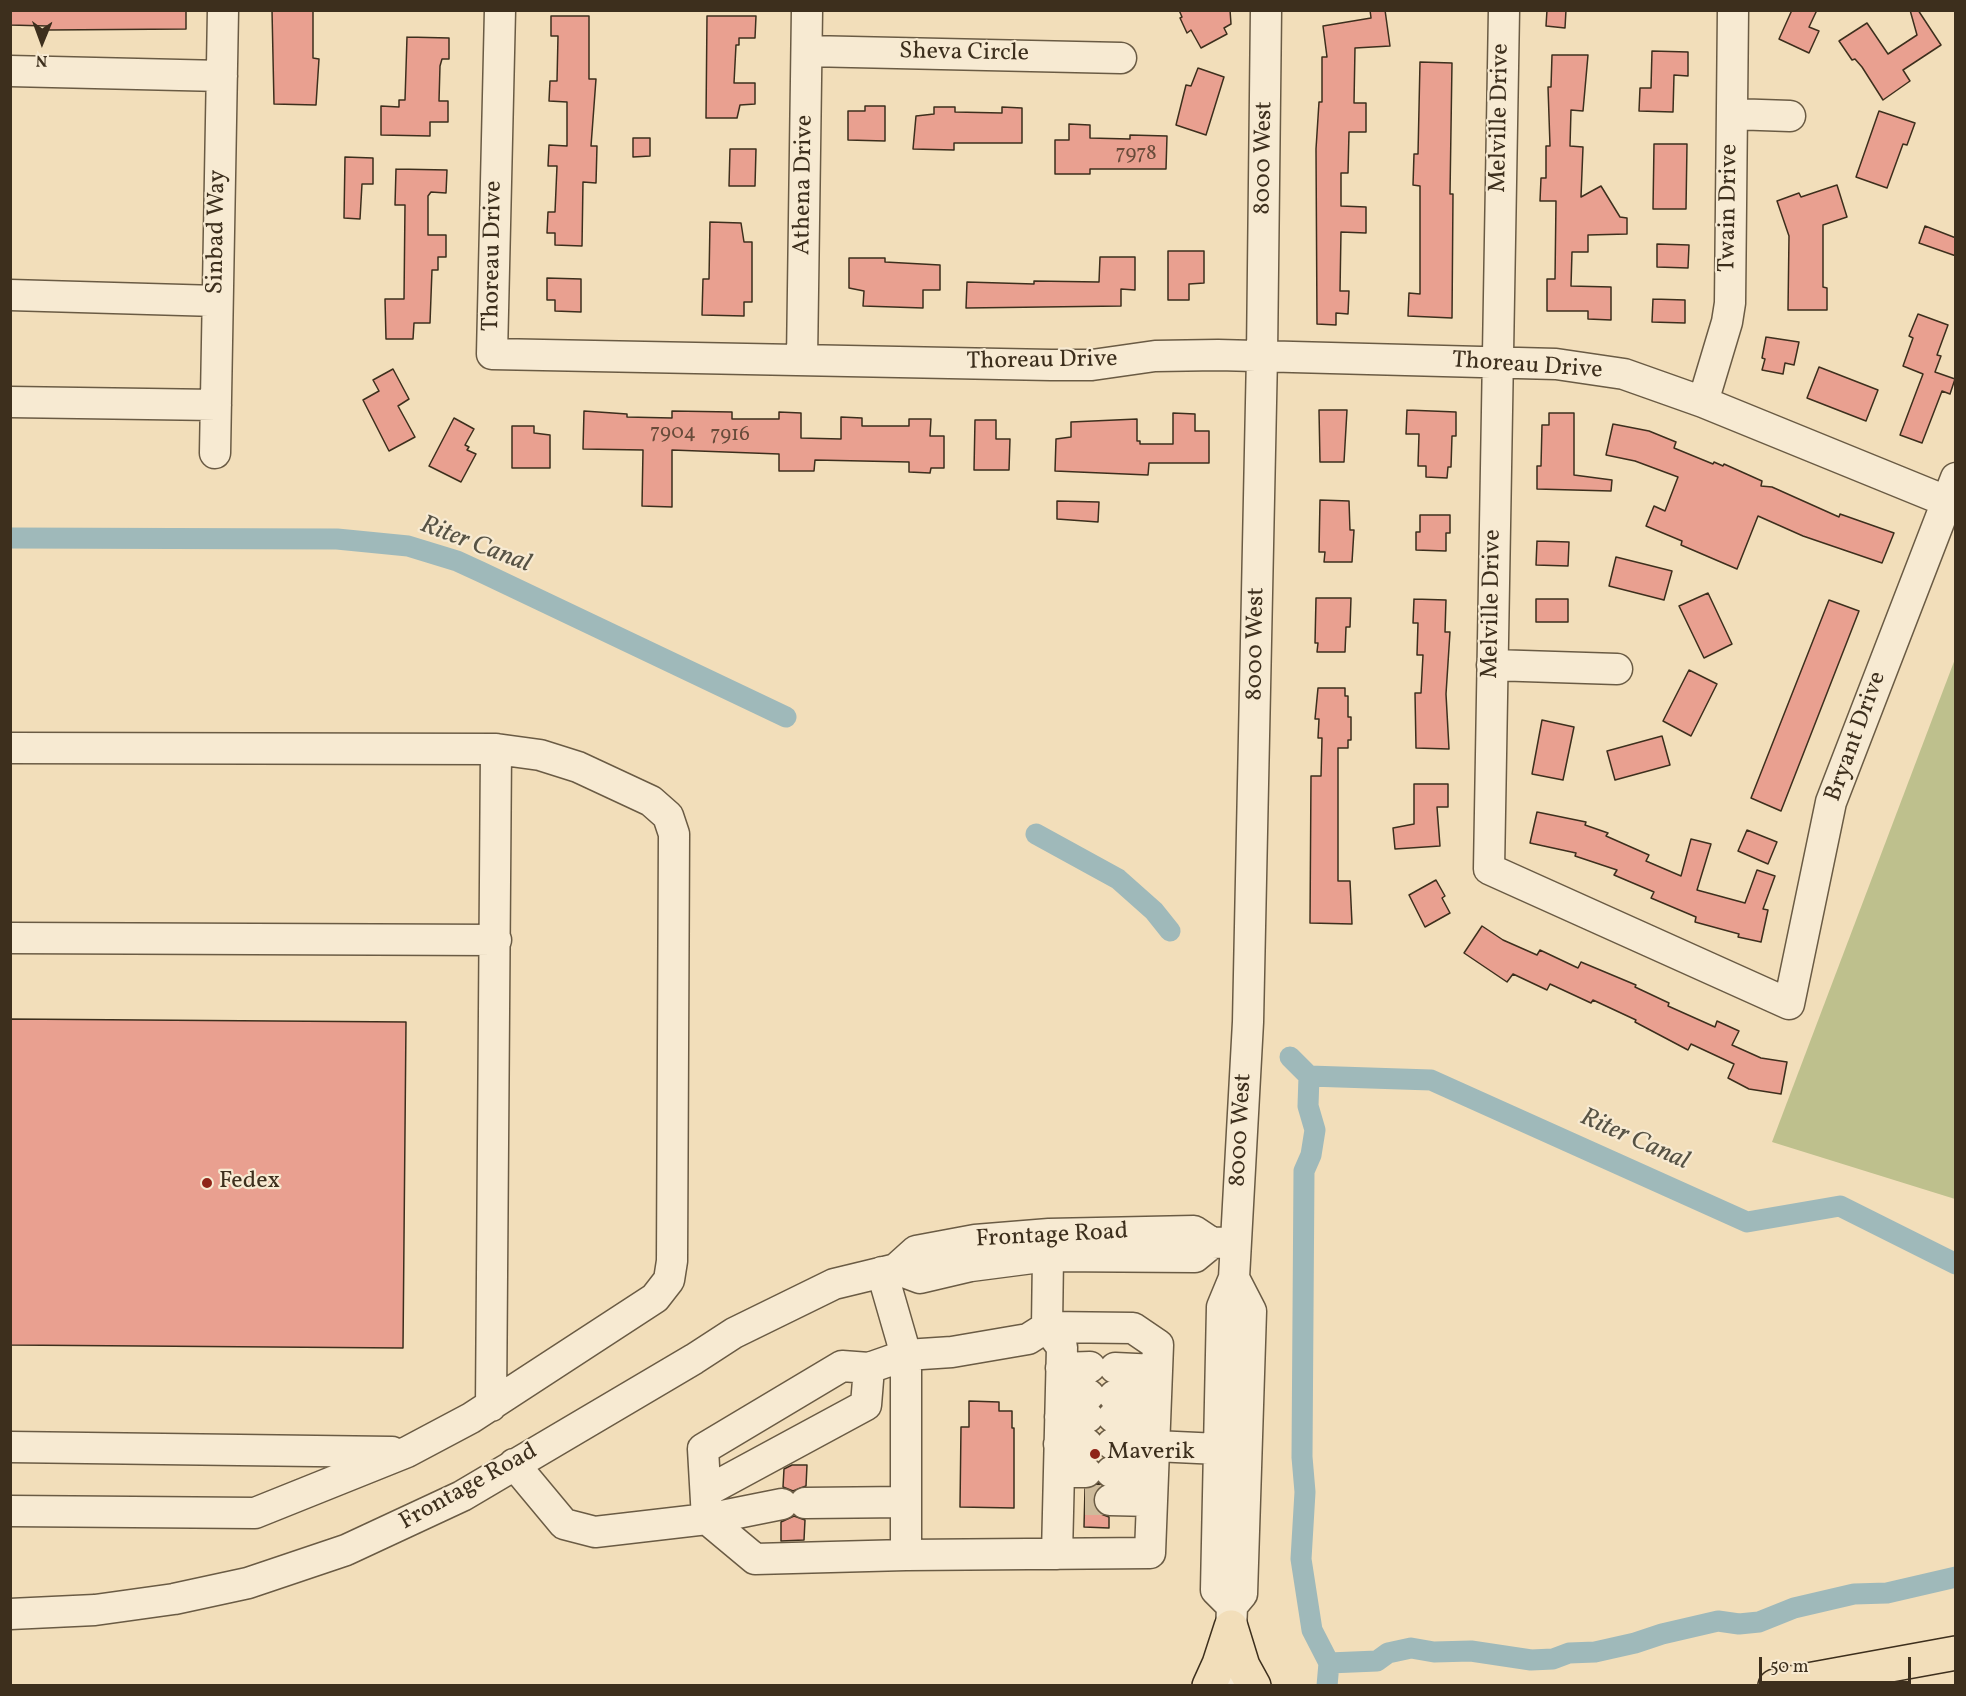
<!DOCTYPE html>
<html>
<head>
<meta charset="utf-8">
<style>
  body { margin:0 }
  #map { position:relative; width:1966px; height:1696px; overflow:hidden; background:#f2deba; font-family:Vollkorn,serif }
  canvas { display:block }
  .frame { position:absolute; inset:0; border:12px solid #3d2f1d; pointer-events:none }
  .north { position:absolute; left:12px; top:12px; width:60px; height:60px; -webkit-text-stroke:4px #f7ead2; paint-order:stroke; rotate:181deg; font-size:16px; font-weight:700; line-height:24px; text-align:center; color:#3d2f1d }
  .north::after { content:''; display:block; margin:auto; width:21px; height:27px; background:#3d2f1d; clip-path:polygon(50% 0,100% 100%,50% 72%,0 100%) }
  .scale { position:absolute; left:1759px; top:1657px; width:152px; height:27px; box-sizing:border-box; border:3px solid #3d2f1d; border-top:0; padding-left:8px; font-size:18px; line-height:21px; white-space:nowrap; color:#3d2f1d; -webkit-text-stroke:4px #f7ead2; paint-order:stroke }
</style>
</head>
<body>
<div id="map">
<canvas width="1966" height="1696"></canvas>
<div class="frame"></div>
<div class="north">N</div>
<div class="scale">50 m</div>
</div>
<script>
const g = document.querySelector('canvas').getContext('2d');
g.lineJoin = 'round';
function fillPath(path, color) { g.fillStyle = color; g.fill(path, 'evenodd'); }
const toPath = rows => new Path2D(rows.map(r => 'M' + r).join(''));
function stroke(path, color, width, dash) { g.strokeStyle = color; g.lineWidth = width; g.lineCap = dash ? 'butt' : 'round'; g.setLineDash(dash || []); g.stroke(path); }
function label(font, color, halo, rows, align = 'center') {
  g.font = font + ' Vollkorn,serif'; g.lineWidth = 4.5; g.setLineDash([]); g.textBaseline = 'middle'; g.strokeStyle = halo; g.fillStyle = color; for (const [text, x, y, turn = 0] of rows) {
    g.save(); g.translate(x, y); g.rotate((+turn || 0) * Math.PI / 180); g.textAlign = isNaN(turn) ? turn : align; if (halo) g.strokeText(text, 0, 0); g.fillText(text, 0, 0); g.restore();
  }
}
fillPath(toPath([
  [1955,659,1956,1199,1955,1199,1772,1142]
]), '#bec08d');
stroke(toPath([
  [10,538,337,539,408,546,457,561,481,572,786,717],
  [1036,834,1118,879,1154,911,1170,931],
  [1290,1057,1309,1076,1431,1080,1747,1222,1840,1206,1956,1264],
  [1309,1076,1308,1106,1315,1130,1311,1155,1304,1171,1302,1457,1305,1492,1301,1559,1312,1630,1329,1663,1327,1686],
  [1329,1663,1377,1661,1388,1653,1411,1648,1434,1652,1471,1651,1531,1660,1553,1659,1569,1653,1595,1652,1635,1643,1662,1634,1718,1621,1739,1624,1759,1622,1794,1608,1854,1594,1887,1593,1956,1577]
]), '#9fb9ba', 21);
const building = toPath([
  [10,10,186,10,186,29,47,30,47,26,10,25,10,10],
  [272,10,313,10,313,58,319,59,316,105,274,104,272,10],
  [1179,10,1230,10,1231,24,1224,28,1227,34,1201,48,1191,30,1187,33,1180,18,1182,17,1179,10],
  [1370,10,1385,10,1390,46,1355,48,1354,103,1366,103,1366,132,1349,132,1348,173,1341,173,1341,206,1366,207,1366,233,1341,232,1340,291,1349,291,1348,314,1336,313,1336,325,1317,324,1316,149,1319,102,1322,102,1322,57,1327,57,1323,26,1371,18,1370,10],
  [1547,10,1566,10,1565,28,1546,26,1547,10],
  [1792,10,1817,10,1809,27,1819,31,1809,53,1779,39,1792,10],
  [1910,10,1918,10,1941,45,1903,70,1910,81,1883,100,1862,67,1855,59,1852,60,1839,41,1867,23,1888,54,1917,35,1910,10],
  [551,16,589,16,589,79,596,79,591,146,597,146,596,183,583,182,582,246,555,245,555,233,547,233,548,212,555,212,557,166,548,166,549,145,567,146,567,102,549,101,550,81,557,81,558,36,551,36,551,16],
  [707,16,756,16,755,38,739,38,739,45,736,45,734,83,755,83,755,104,740,105,737,118,706,118,707,16],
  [407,37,449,38,449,59,442,59,440,66,439,101,448,101,448,122,430,122,430,136,381,135,381,106,399,107,399,100,405,100,407,37],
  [1652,51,1688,52,1688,76,1674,75,1673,112,1639,111,1640,88,1651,88,1652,51],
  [1552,55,1588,55,1583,111,1571,110,1570,146,1583,147,1581,197,1601,186,1620,217,1627,218,1627,234,1588,235,1588,252,1572,252,1571,286,1611,287,1611,320,1588,319,1588,311,1547,311,1547,279,1555,279,1556,201,1540,201,1541,178,1546,178,1546,146,1550,146,1548,87,1551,87,1552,55],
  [1420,62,1452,63,1450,194,1453,194,1452,318,1408,316,1409,293,1420,294,1420,186,1413,185,1414,154,1418,154,1420,62],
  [1198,68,1224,77,1206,135,1176,125,1186,85,1191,86,1198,68],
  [865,106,885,106,885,141,848,140,848,111,865,111,865,106],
  [934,107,955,107,955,112,1002,113,1002,107,1022,108,1022,143,954,143,954,150,913,149,916,116,934,114,934,107],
  [1879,111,1915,123,1907,145,1903,144,1887,188,1856,177,1879,111],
  [1069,124,1090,125,1090,138,1130,139,1130,135,1167,136,1166,169,1090,169,1090,174,1055,174,1055,140,1069,140,1069,124],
  [633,138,650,138,650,156,633,157,633,138],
  [1654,144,1687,144,1686,209,1653,209,1654,144],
  [730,149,756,149,755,186,729,186,730,149],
  [345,157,373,158,373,184,362,184,360,219,344,218,345,157],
  [396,169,447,170,446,193,431,192,428,196,428,235,446,235,446,257,438,257,438,270,432,270,430,323,414,323,413,339,386,339,385,299,404,299,405,205,395,205,396,169],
  [1837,185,1847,217,1823,225,1823,287,1827,288,1827,310,1788,310,1789,236,1777,201,1799,193,1801,197,1837,185],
  [710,222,741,223,744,242,752,242,752,302,744,302,744,316,702,315,703,279,709,279,710,222],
  [1925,226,1956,238,1956,256,1919,243,1925,226],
  [1657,244,1689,245,1688,268,1657,267,1657,244],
  [1168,251,1204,251,1204,283,1189,284,1189,300,1168,300,1168,251],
  [1100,257,1135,257,1135,290,1121,289,1121,306,966,308,967,282,1034,284,1034,281,1099,282,1100,257],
  [849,258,885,258,885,262,940,265,940,290,923,290,923,308,863,306,864,291,849,288,849,258],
  [547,278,581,279,581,312,555,311,555,300,547,300,547,278],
  [1653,299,1685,300,1685,323,1652,322,1653,299],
  [1918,314,1948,325,1937,355,1941,356,1935,372,1955,379,1950,394,1942,391,1922,443,1900,435,1923,374,1903,366,1913,338,1909,336,1918,314],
  [1766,337,1799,342,1794,365,1785,363,1783,374,1762,370,1765,359,1762,358,1766,337],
  [1819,367,1878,390,1866,421,1807,398,1819,367],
  [393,369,409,399,398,406,415,437,389,451,363,400,379,391,373,380,393,369],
  [1319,410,1347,410,1344,462,1320,462,1319,410],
  [1407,410,1456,412,1456,436,1452,436,1451,467,1448,467,1447,478,1426,477,1426,466,1418,466,1419,434,1406,434,1407,410],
  [584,411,627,414,627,417,672,418,672,411,732,412,732,419,779,419,779,412,801,413,801,438,841,439,841,417,862,418,862,426,909,426,909,419,931,419,930,436,944,436,944,468,931,468,930,473,909,472,909,462,815,460,814,471,779,471,779,454,672,450,672,507,642,506,643,450,583,449,584,411],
  [1173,413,1195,414,1195,431,1209,431,1209,463,1149,463,1148,475,1055,471,1056,439,1071,437,1071,422,1137,419,1137,441,1140,441,1140,444,1173,444,1173,413],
  [1549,413,1574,413,1574,475,1612,480,1611,491,1537,489,1537,466,1541,466,1542,425,1549,425,1549,413],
  [454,418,474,429,465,445,469,447,467,450,476,454,461,482,429,466,454,418],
  [975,420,996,420,996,439,1010,439,1009,470,974,470,975,420],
  [1613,424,1649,431,1676,442,1674,448,1713,464,1714,462,1723,466,1724,464,1762,481,1761,486,1772,487,1839,517,1840,514,1894,533,1882,563,1803,536,1758,516,1737,569,1681,545,1682,541,1646,526,1654,506,1665,511,1678,477,1635,461,1606,455,1613,424],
  [512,426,534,426,534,433,550,435,550,468,512,468,512,426],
  [1320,500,1349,501,1350,530,1354,530,1352,562,1324,562,1325,552,1319,552,1320,500],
  [1057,501,1099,502,1098,522,1057,519,1057,501],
  [1420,515,1450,515,1450,533,1446,533,1446,551,1416,550,1416,532,1420,532,1420,515],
  [1537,541,1569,542,1568,566,1536,565,1537,541],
  [1616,557,1672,571,1664,600,1609,586,1616,557],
  [1708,593,1732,644,1704,658,1679,606,1708,593],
  [1316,598,1351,598,1350,627,1346,627,1345,652,1317,652,1318,643,1315,643,1316,598],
  [1414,599,1446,600,1445,632,1450,632,1446,694,1449,749,1416,748,1415,693,1421,693,1423,655,1417,655,1418,623,1413,623,1414,599],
  [1536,599,1568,599,1568,622,1536,622,1536,599],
  [1829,600,1859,611,1781,811,1751,798,1829,600],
  [1689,670,1717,684,1691,736,1663,721,1689,670],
  [1318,688,1345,688,1345,696,1348,696,1348,717,1351,717,1351,740,1348,740,1348,748,1338,748,1338,881,1350,881,1352,924,1310,923,1311,776,1321,776,1322,738,1318,738,1319,719,1315,719,1318,688],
  [1542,720,1574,727,1563,780,1532,774,1542,720],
  [1662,736,1670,765,1615,780,1607,751,1662,736],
  [1414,784,1448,784,1448,807,1437,807,1440,846,1395,849,1393,828,1414,824,1414,784],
  [1537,812,1586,822,1585,825,1608,833,1606,836,1649,855,1646,861,1681,876,1691,839,1711,844,1697,890,1745,903,1757,870,1775,876,1763,909,1768,910,1761,942,1738,937,1739,934,1695,922,1696,917,1651,898,1654,892,1614,875,1617,870,1575,856,1576,853,1530,843,1537,812],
  [1747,830,1777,842,1768,864,1738,851,1747,830],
  [1436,880,1445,896,1442,898,1450,913,1425,927,1409,895,1436,880],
  [1482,926,1503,940,1537,955,1540,950,1578,968,1581,962,1636,985,1635,987,1669,1003,1668,1006,1715,1027,1717,1021,1739,1031,1732,1045,1761,1058,1787,1062,1781,1094,1749,1089,1728,1078,1734,1064,1691,1044,1688,1050,1635,1022,1636,1020,1593,1000,1591,1003,1550,984,1547,990,1513,974,1507,982,1464,953,1482,926],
  [10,1019,406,1022,403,1348,10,1345,10,1019],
  [969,1401,999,1402,999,1411,1012,1411,1012,1428,1014,1428,1014,1508,960,1507,961,1427,969,1427,969,1401],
  [792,1465,807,1465,806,1486,793,1491,783,1487,784,1469,792,1465],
  [1099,1483,1101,1486,1095,1492,1093,1500,1101,1514,1109,1517,1109,1528,1084,1527,1085,1489,1099,1483],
  [794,1516,805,1520,804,1540,781,1541,781,1522,794,1516]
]);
fillPath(building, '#e9a090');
stroke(building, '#3d2f1d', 1.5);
stroke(toPath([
  [1085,1500,1110,1500]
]), '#cebb9b', 30, [30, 15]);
const minor = toPath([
  [500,10,492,354,1051,365,1092,365,1155,356,1218,355,1556,364,1624,374,1703,402,1946,501],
  [1504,10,1489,869,1789,1004,1831,802,1956,478],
  [807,51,1121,58],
  [10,71,222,76],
  [1732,114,1790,116],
  [10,295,217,301],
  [802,360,807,10],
  [10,402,216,405],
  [1703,402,1727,322,1730,303,1733,10],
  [215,453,223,10],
  [1492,665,1617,669],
  [10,748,496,749,540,755,578,767,651,801,668,816,674,834,672,1261,669,1280,655,1298,471,1418,407,1452,255,1513,10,1511],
  [10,938,496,940],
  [896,1269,920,1278,971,1266,1048,1256,1195,1257,1212,1243],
  [882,1272,906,1355,906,1555],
  [1061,1368,1090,1367],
  [1115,1368,1157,1370],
  [1061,1395,1089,1395],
  [1114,1396,1156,1397],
  [491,1406,496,749],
  [1060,1417,1088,1417],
  [1113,1417,1155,1419],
  [1059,1444,1087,1444],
  [1112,1444,1219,1449],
  [10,1447,392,1452],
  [514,1464,564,1524,595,1532,707,1519,782,1504],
  [1059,1472,1086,1472],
  [1111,1472,1153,1473],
  [707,1491,866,1405,869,1368],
  [1110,1500,1152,1501],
  [805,1503,906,1502],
  [707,1519,755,1559,906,1555,1150,1553,1158,1345,1133,1328,1047,1327,1048,1256],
  [707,1519,703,1449,842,1366,869,1368,906,1355,952,1352,1028,1339,1047,1327,1062,1347,1057,1554],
  [1232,1606,1216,1590,1222,1307,1234,1278,1248,1022,1262,355,1266,10],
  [10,1614,95,1610,174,1599,248,1583,346,1550,462,1496,694,1359,734,1333,834,1284,896,1269,916,1251,975,1240,1049,1234,1194,1231,1212,1243,1235,1242],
  [1229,1686,1232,1606,1242,1594,1251,1311,1234,1278]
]);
const highway = toPath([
  [1231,1627,1243,1666,1254,1686],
  [1209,1686,1219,1664,1231,1627],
  [1775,1686,1956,1653]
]);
stroke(minor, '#6a5b44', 33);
stroke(highway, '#3d2f1d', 36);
stroke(minor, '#f7ead2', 30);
stroke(highway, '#f2deba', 33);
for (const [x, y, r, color] of [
  [207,1183,6,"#8f2418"],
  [1095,1454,6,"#8f2418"]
]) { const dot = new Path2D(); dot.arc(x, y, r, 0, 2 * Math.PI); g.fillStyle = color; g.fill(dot); stroke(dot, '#f7ead2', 2); }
label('21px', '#684b3a', null, [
  ["7978",1136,155],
  ["7904",673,434],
  ["7916",730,436]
]);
label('24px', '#3d2f1d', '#f7ead2', [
  ["Sheva Circle",964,54,1],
  ["Melville Drive",1501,118,-89],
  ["8000 West",1265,158,-89],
  ["Athena Drive",805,185,-89],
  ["Twain Drive",1730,208,-89],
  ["Sinbad Way",218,232,-89],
  ["Thoreau Drive",494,256,-89],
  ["Thoreau Drive",1042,362,-1],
  ["Thoreau Drive",1527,367,4],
  ["Melville Drive",1493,604,-89],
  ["8000 West",1257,644,-89],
  ["Bryant Drive",1857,737,-70],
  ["8000 West",1242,1130,-87],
  ["Frontage Road",1052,1237,-3],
  ["Frontage Road",469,1488,-29]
]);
label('24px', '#3d2f1d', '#f7ead2', [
  ["Fedex",219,1183],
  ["Maverik",1107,1454]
], 'left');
label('italic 26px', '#565244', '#f7ead2', [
  ["Riter Canal",475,546,21],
  ["Riter Canal",1634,1141,24]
]);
</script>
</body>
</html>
